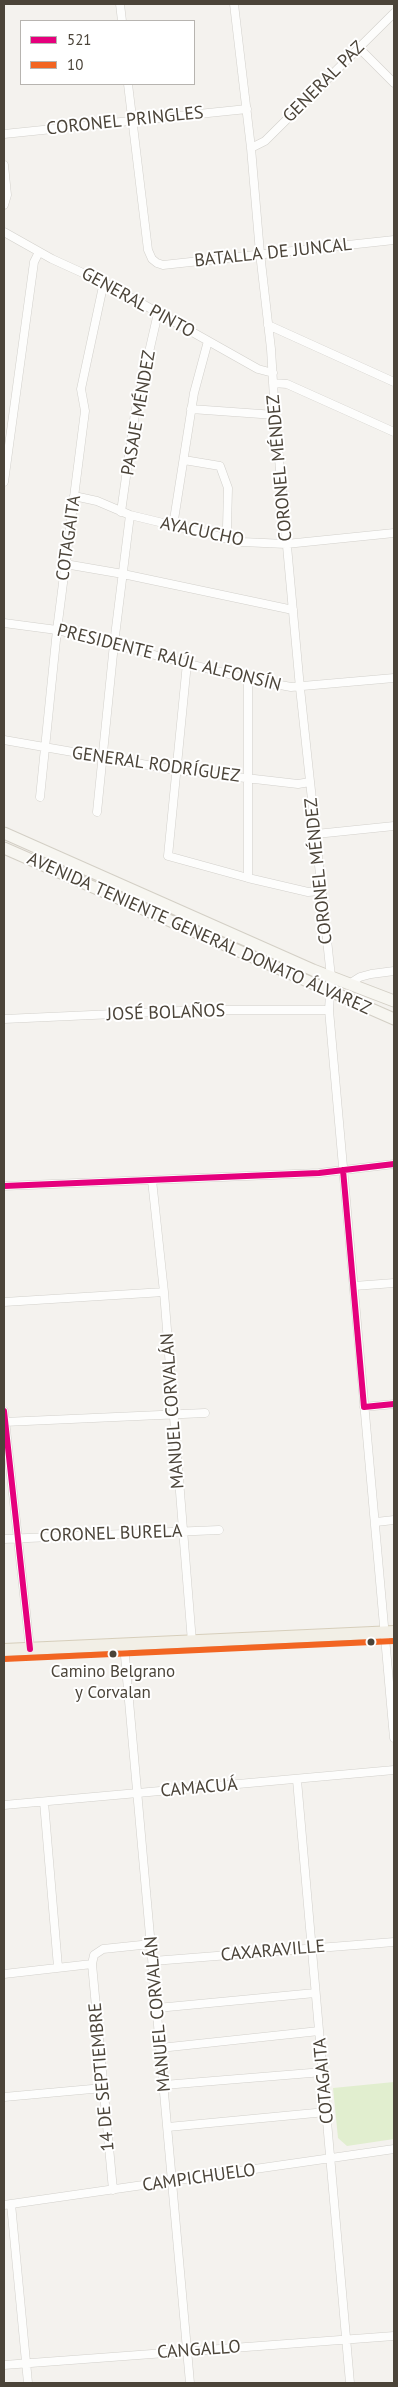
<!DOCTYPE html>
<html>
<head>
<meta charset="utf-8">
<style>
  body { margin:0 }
  #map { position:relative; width:398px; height:2387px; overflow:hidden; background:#f4f2ee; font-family:"PT Sans",sans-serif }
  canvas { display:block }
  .frame { position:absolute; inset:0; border:5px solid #4b4439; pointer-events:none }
  .legend { position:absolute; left:20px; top:20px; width:175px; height:65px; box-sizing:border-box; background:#fff; border:1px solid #b7b4b0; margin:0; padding:6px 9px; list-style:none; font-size:15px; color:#4b4439 }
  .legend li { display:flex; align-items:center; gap:10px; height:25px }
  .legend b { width:25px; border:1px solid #b7b4b0 }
</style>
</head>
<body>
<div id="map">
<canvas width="398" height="2387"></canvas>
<div class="frame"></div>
<ul class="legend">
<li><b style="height:6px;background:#e5007d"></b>521</li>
<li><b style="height:6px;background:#f26522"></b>10</li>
</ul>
</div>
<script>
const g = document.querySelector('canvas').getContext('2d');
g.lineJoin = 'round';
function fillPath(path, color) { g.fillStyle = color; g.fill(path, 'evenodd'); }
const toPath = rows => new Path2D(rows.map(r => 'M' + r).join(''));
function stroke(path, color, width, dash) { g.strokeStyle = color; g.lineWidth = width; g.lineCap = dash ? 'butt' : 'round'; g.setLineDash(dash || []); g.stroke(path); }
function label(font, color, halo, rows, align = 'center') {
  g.font = font + ' "PT Sans",sans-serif'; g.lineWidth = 4; g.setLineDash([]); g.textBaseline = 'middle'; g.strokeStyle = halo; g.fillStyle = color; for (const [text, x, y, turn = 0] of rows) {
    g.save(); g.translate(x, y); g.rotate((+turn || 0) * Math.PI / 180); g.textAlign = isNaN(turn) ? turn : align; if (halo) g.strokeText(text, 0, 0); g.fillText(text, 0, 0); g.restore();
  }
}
fillPath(toPath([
  [394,2082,394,2139,347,2146,338,2138,333,2088]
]), '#e1eecf');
const street = toPath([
  [120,4,122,21],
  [234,4,251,148,260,253,271,349,275,415,300,688,331,977,329,1010,394,1738],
  [359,48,394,83],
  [128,84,148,250,152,259,157,263,163,265,394,240],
  [4,134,247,109],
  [251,148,265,141,394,13],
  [4,165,7,195,4,205],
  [4,232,52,259,107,284,258,369,273,373],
  [268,325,394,382],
  [273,383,287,384,394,432],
  [191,409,275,415],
  [184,460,220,466,228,488,227,528,223,538],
  [4,482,34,262,39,252],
  [74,496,97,501,130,515,242,542,286,544,394,533],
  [121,512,135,413,158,313],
  [173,526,194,393,208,341],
  [65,564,123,574,293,610],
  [4,623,57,630,248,679,291,687,394,678],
  [187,663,168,856,248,878,308,892,320,891],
  [4,740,176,770,298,784,310,782],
  [40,797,57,630,85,411,81,389,102,291,107,284],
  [97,812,114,644,130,515],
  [316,834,394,826],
  [248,878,248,679],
  [349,984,360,977,371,974,394,971],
  [4,1019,202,1010,329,1010],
  [152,1180,164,1292,192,1642],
  [4,1186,319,1173,394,1164],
  [354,1286,394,1283],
  [4,1302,164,1292],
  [364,1407,394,1404],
  [4,1411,30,1649],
  [4,1422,205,1413],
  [376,1522,394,1520],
  [4,1539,219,1530],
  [124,1645,190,2383],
  [297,1780,350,2383],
  [44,1802,58,1967],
  [4,1805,394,1770],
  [153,1961,394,1942],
  [92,1964,113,2190],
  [4,1974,92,1964,94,1955,103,1949,151,1944],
  [157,2008,315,1993],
  [160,2048,319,2031],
  [164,2085,323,2072],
  [4,2097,103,2088],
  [168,2127,326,2112],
  [11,2204,28,2383],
  [4,2205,394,2149],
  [4,2365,394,2336]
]);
const secondary = toPath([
  [4,833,313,970,394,1001],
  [4,848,394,1019]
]);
const primary = toPath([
  [4,1650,394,1632]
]);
stroke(street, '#d2d0cb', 9);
stroke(secondary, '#d3cfc5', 13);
stroke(primary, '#d6cebb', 14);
stroke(street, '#fdfdfc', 8);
stroke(secondary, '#f7f6f1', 11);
stroke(primary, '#f2efe6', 12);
stroke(toPath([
  [343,1170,364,1407,394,1404],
  [4,1186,319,1173,394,1164],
  [4,1411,30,1649]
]), '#e5007d', 6);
stroke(toPath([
  [4,1659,394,1641]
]), '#f26522', 6);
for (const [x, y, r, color] of [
  [371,1642,4.5,"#4b4439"],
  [113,1654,4.5,"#4b4439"]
]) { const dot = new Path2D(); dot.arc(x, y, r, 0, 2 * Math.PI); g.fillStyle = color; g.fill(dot); stroke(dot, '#fff', 2); }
label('17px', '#4b4439', '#fff', [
  ["Camino Belgrano",113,1672],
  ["y Corvalan",113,1693]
]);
label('18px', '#4b4439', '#fff', [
  ["GENERAL PAZ",324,82,-45],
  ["CORONEL PRINGLES",125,121,-6],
  ["BATALLA DE JUNCAL",273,253,-6],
  ["GENERAL PINTO",138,303,29],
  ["PASAJE MÉNDEZ",139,413,-80],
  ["CORONEL MÉNDEZ",280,468,-95],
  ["AYACUCHO",202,532,12],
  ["COTAGAITA",69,538,-82],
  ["PRESIDENTE RAÚL ALFONSÍN",169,658,14],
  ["GENERAL RODRÍGUEZ",156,765,8],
  ["CORONEL MÉNDEZ",319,871,-96],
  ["AVENIDA TENIENTE GENERAL DONATO ÁLVAREZ",199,934,24],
  ["JOSÉ BOLAÑOS",166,1013,-2],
  ["MANUEL CORVALÁN",173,1411,-94],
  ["CORONEL BURELA",111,1534,-2],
  ["CAMACUÁ",199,1788,-5],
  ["CAXARAVILLE",273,1951,-5],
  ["MANUEL CORVALÁN",158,2014,-95],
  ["14 DE SEPTIEMBRE",102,2077,-95],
  ["COTAGAITA",324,2081,-95],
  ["CAMPICHUELO",199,2178,-8],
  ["CANGALLO",199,2350,-4]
]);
</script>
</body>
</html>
